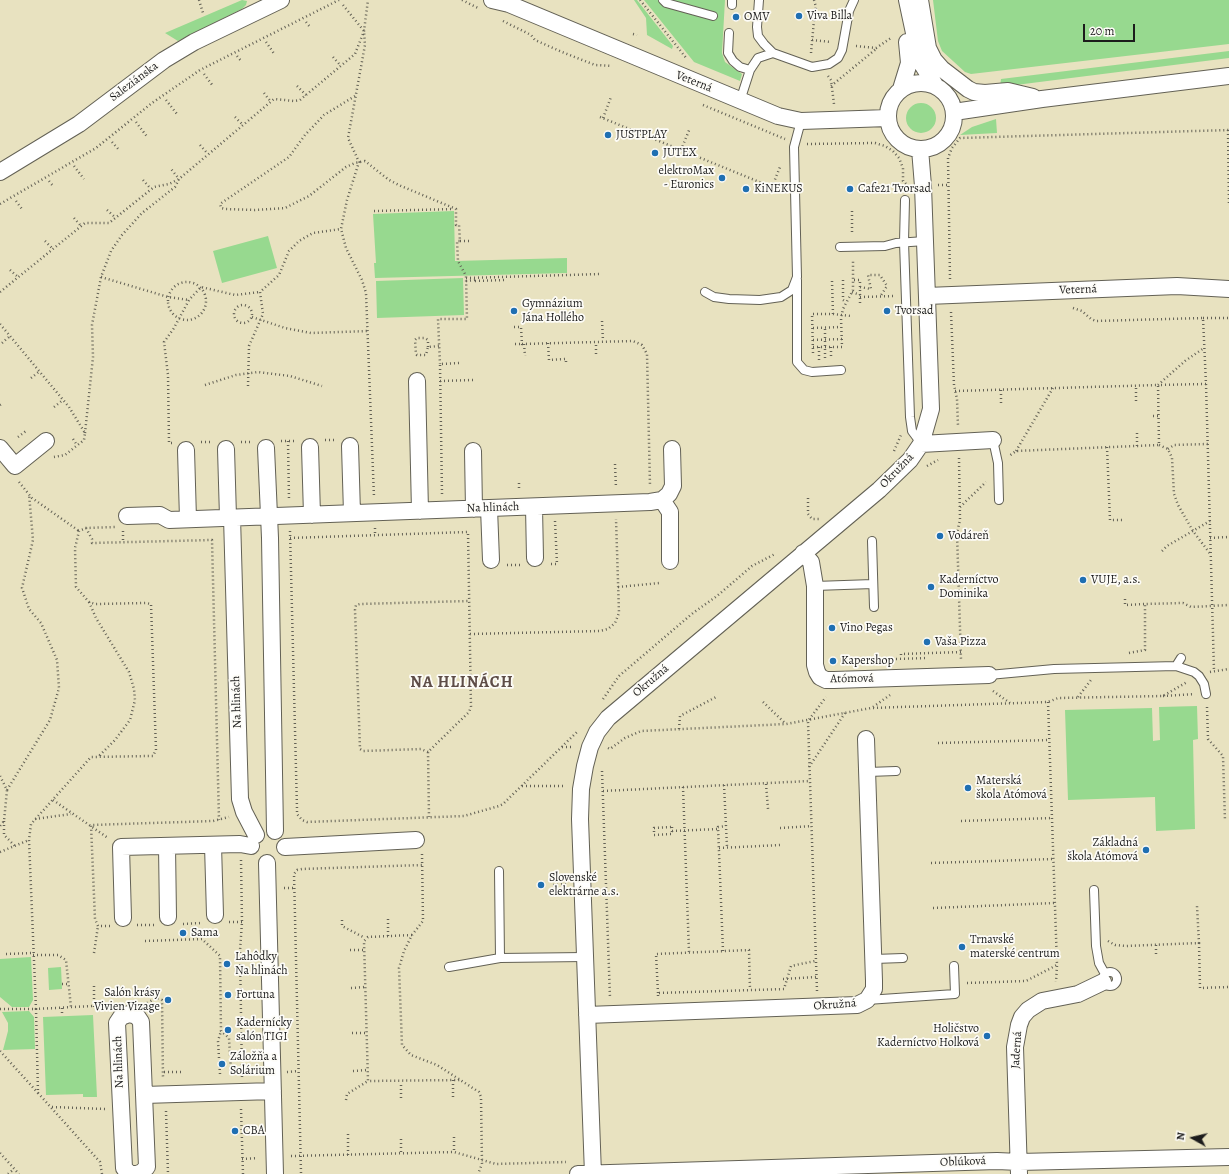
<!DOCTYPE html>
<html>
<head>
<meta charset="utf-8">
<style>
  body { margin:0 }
  #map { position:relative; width:1229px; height:1174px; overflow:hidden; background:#e8e2c0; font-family:Alegreya,serif }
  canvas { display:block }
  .north { position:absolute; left:1173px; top:1118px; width:40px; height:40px; -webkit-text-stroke:3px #fdfcf7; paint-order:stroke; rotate:278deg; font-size:11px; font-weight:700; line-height:16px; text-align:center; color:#1c1c1c }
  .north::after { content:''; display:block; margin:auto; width:14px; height:18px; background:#1c1c1c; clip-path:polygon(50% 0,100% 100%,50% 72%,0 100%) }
  .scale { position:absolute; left:1083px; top:24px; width:52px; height:18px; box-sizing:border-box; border:2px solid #1c1c1c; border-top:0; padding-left:5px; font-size:12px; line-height:14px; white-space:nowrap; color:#1c1c1c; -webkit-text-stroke:3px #fdfcf7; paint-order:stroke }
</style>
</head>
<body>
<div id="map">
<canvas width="1229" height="1174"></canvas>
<div class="north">N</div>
<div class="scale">20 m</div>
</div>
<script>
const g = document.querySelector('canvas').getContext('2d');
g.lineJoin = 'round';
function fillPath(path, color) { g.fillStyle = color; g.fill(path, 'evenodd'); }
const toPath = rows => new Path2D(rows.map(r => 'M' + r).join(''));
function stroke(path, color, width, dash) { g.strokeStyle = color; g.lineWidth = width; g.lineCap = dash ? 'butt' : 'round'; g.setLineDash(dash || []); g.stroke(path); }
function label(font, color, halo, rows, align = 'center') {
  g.font = font + ' Alegreya,serif'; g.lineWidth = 3.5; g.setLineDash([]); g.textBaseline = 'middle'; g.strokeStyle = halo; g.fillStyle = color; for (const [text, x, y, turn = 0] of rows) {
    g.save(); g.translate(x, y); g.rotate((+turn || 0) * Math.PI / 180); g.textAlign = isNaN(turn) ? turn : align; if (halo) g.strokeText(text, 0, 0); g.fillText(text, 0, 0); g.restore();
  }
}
fillPath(toPath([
  [242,0,247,1,246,5,242,9,178,41,165,33],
  [634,0,637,0,673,46,672,49,647,35,646,18],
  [644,0,725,0,722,53,725,62,742,74,740,81,694,62],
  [933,0,1229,0,1229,44,971,74,965,72,942,51,938,41],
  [1229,51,1229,58,1000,87,1001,79],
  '906 118a15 15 0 1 1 30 0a15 15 0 1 1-30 0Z',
  [996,119,997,133,960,135,972,127],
  [454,211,455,261,567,258,567,273,375,278,374,263,376,263,373,214],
  [268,236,277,268,222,283,213,251],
  [463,278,464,315,377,318,376,281],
  [1197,706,1198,739,1193,740,1195,829,1156,831,1155,797,1068,800,1065,710,1152,708,1153,741,1160,740,1159,707],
  [31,957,33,1000,29,1007,12,1007,0,997,0,959],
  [61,967,62,989,49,990,48,968],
  [29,1011,34,1017,35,1049,3,1050,8,1031,8,1023,2,1012],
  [93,1015,97,1097,83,1097,83,1094,46,1095,43,1017]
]), '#97d98f');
const service = toPath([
  [663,0,666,3,713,16],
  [759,0,757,27,758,36,764,44,773,53,812,67,829,64,838,58,842,50,849,11,854,0],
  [732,5,732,0],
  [729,33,728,53,733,61,740,67,750,70],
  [740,101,750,70,758,58,773,53],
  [905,200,904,242,910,417,912,431,921,443],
  [840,247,885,246,896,243,925,241],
  [797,280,797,362,804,370,812,372,841,370],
  [705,292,714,297,729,299,760,300,781,297,792,290,797,277,794,147,801,121],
  [993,440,998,463,999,500],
  [872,541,874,607],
  [815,586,873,584],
  [1176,666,1194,672,1199,676,1204,684,1206,694],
  [989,675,1054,669,1176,666,1181,658],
  [868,772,896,771],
  [499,871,500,958],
  [1094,890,1096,946,1099,963,1105,974],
  [874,959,903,958],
  [449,967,500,958,585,957],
  '1103 979a7 7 0 1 1 14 0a7 7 0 1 1-14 0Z',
  [867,1000,955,994,954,966]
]);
const minor = toPath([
  [492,0,509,4,778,116,801,121,888,118],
  [907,0,920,61,935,85],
  [920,0,928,48,934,60,942,69,968,89,974,92,985,93,1008,91,1033,97],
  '888 116a33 33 0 1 1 66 0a33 33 0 1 1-66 0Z',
  [901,89,909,63,907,42],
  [954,112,1042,99,1229,76],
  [0,172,79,124,164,60,194,42,281,0],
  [927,296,1177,286,1229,289],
  [417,381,420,511],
  [921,444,993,440],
  [350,446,352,513],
  [310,447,312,515],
  [0,448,15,466,46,441],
  [266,448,270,538,275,831],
  [226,449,228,517],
  [186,450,188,519],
  [473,451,474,509],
  [662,500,670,512,670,561],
  [534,507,535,558],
  [489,508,491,560],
  [127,516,160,515,169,520,650,502,662,500,669,494,673,486,672,449],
  [232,517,240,799,244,812,256,835],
  [803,553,811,562,815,586,815,665,817,672,820,677,826,680,834,680,989,675],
  [213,845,215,915],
  [167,846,168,917],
  [285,847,416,840],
  [267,863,275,1174],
  [123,918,121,847,240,844,251,846],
  [587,1015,857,1005,867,1000,874,989,874,981,866,739],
  [144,1095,273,1091],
  [134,1174,129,1173,124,1168,117,1023,121,1017,129,1014,137,1016,141,1022,147,1167,142,1172,137,1174],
  [578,1174,997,1161,1019,1162,1229,1157],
  [593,1174,580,819,581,789,585,766,590,747,597,732,608,718,879,490,910,460,921,444,931,409,923,186,920,149],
  [1019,1174,1015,1047,1019,1025,1022,1017,1028,1010,1042,1001,1078,994,1103,982]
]);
stroke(service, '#636155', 10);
stroke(minor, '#636155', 18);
stroke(toPath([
  [199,0,203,13],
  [462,0,478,8],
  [640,0,687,59],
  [814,0,816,7,814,20],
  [343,5,364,31,365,45,348,138,359,162,347,200,341,229,346,248,362,280,366,293,374,497],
  [503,21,531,35,535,40,562,52,595,65,612,66],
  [306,22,310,27],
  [633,34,637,35],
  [812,40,831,42],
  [266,42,275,55],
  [856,46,876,48,891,38],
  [811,53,814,20,812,20],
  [237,56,242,62],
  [333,57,341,66],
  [204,74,213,86],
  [828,76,831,80,834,104],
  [297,86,306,95],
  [831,86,876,49],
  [264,93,271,102],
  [355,96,324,115,305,135,289,157,220,204,221,208,225,209,255,210,285,208,309,196,346,167,355,163,365,161,389,180,401,186,456,209,456,225,459,225,460,241,457,241,458,261,466,276,467,319,438,319,440,364],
  [166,100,177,114],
  [703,105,785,139],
  [235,117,243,125],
  [600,117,784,192],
  [603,118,611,97],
  [136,122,148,138],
  [1228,130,1229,206],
  [112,142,120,151],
  [807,144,875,143,885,146,893,151,899,158,903,168,903,181,906,184],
  [200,145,208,154],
  [681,150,690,128],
  [74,166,84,179],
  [143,180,151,189],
  [49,181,53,186],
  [938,185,948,185],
  [772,187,780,167],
  [16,201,22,209],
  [0,204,96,148,152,103,200,70,339,0],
  [107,210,116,218],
  [374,211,454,209],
  [852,211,852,234],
  [74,218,81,226],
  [45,241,53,249],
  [460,241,471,241],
  [10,270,18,277],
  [101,277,168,297,189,300],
  [466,278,601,274,601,275],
  [950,279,948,158,952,148,960,138,1229,130],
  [843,280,843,300,846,302],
  [854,280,860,280,860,304],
  [466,281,475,280],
  [475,281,505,280],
  [832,281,833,314],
  '168 301a19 19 0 1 1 38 0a19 19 0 1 1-38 0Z',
  [860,287,871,289,868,275,880,275,887,286,880,297],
  [0,292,85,223,109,223,154,187,169,184,179,179,274,99,294,101,300,100,355,54,364,31,368,0],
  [852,292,860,295],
  [860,297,895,296],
  '234 314a9 9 0 1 1 18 0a9 9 0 1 1-18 0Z',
  [1073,308,1082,311,1091,319,1096,321,1203,318,1206,384,1158,385],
  [951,312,954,385,957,399,958,426],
  [252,317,285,328,311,333,369,331],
  [1203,318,1229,318],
  [602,321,603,341],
  [0,324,69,407,85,433,84,440,65,455,54,457],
  [514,327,521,327,522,344,633,341,642,345,647,354,650,486],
  [813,328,841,327],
  [813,340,842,339],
  [2,343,10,336],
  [548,343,549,360,566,359,566,362],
  [515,344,522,344],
  [524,344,525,356],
  [428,347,428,340,425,338,417,338,415,340,416,354,417,355,426,355,428,347,439,346],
  [813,347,842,347,841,318,843,309,853,290,853,259],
  [819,347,819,360],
  [831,347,831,358],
  [813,353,812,314,833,314,851,316],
  [596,354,596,342],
  [825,358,825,328],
  [31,378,40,371],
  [440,381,473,380],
  [1206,384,1214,671],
  [205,385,236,375,258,372,290,376,322,386],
  [1158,385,1185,361,1204,348],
  [248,386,249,346,263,314,260,292,279,275,289,251,299,241,313,233,341,229],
  [1001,390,1001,406],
  [955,391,1158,385,1159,445,1016,451,1009,456],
  [1136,401,1136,386],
  [0,405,3,403],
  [54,407,63,400],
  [1153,416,1159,416],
  [85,433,93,357,92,325,101,277,111,251,122,235,142,213,175,187,179,179,171,169],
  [1137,433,1137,446],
  [18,437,26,431],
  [73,439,77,445],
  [325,440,336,440],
  [281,441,296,441],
  [288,441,289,500],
  [201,442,212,442],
  [241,442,252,442],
  [172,443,169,443,168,375,164,342,174,328,189,300,201,287,235,295,260,292],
  [1159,445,1168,449,1172,458,1174,494,1178,505,1193,531,1211,555],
  [1107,447,1110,520,1123,520],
  [1168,449,1174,445,1208,444],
  [894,451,901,435],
  [1016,451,1053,388],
  [959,458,960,520,957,533,961,660],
  [615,464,616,488],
  [927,466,938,460],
  [19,482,32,498,79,531],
  [519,483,519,491],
  [442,494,440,364,460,363],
  [808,498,808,514,812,519,819,519],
  [960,507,986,482],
  [86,528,92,539,92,543,212,540,219,820],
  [375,528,375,535],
  [123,531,123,542],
  [290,531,297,809,297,814,302,820,307,822,464,816,499,806,503,804,578,731],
  [290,538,468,532,471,707,469,712,428,752,429,817],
  [1210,538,1229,537],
  [1162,551,1167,546,1210,521],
  [551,564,557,564,555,521],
  [507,565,522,565],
  [618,587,660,583],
  [1125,599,1125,605,1145,604],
  [89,602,96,618,129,672,134,689,135,700,130,720,115,740,100,755,100,758],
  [470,634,600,631,608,629,615,623,619,613,616,519],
  [1129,653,1145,650,1145,604,1183,603,1191,607,1229,605],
  [901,655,901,654,961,652],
  [896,659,928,658],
  [1210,672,1229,669],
  [993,691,1010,703],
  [1163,696,1194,694],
  [1078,697,1091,680],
  [603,699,619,676,693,613,717,596,752,566,775,554],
  [763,702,786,724],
  [1048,702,1057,965,1056,982],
  [873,707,890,695],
  [1207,707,1208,739,1223,756,1225,821],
  [679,729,680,716,718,696],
  [938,743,1050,740],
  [562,747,573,747],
  [608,748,610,749,625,738,641,731,786,724,871,708,1048,702,1058,698,1163,696,1187,682],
  [428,752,421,749,363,751,360,749,355,610,356,605,360,604,469,601],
  [809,767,845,713],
  [602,771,610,998],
  [0,776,7,790,4,821,0,826],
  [766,784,768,809],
  [724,785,727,847],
  [522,786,566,786],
  [683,787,689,952],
  [7,790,50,720,59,688,57,660,41,623,29,609,22,588,33,540,29,494],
  [603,791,810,781],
  [53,800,108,838],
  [35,819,71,814],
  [4,821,4,835,15,846],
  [961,821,1053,818],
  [672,827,672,834,654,835,654,828,672,827],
  [780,828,811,826],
  [672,831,718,829],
  [719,848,780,845],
  [0,852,29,840],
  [422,854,423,921,412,935,404,951,399,968,402,1045,411,1055,437,1065,479,1092,481,1097,482,1164,478,1174],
  [241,860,242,922,240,951,242,1077],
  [931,863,1054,859],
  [553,885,567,884],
  [284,888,293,888],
  [933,908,1055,903],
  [388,919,388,936],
  [342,920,342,926,365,938],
  [229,922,242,922],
  [183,924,202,923],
  [137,925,154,925],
  [110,926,98,926,95,919,91,825,213,821,229,817],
  [412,935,368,937,364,941,368,1081,460,1080],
  [145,941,202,939,220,956,221,1031,229,1038,231,1071],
  [1108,941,1115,945,1126,946,1199,943,1197,906],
  [1199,943,1200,988,1229,987],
  [1156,945,1156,957],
  [350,950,364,950],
  [723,951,718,827,726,826],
  [94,953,98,926],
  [6,954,33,953],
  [33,955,58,955,66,960,71,1007],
  [783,979,816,977],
  [967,983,1026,981,1057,965],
  [62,984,68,984],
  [94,986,94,1007],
  [351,988,365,987],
  [817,991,808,721,826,697],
  [658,993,656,954,749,950,750,990],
  [658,996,658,993,784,989,791,966,815,961],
  [147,1003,156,998,162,1000,163,1078],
  [62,1008,62,1016],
  [0,1009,36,1009,29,840,31,824,91,757,150,756,153,756,156,750,151,604,146,603,95,604,89,602,76,587,75,548,79,531,86,528,116,527],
  [352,1033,367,1033],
  [0,1051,38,1093],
  [230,1071,257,1068],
  [353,1071,367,1070],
  [164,1072,183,1072],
  [287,1072,298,1071],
  [220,1074,218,1041,221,1031],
  [453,1097,453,1080],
  [401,1098,401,1082],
  [346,1100,347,1094,368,1081],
  [52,1107,105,1109],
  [241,1109,243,1174],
  [166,1111,168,1174],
  [348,1134,348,1155],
  [454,1137,454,1152],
  [401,1139,401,1154],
  [0,1153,19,1174],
  [291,1156,454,1152,496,1164,566,1162],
  [242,1159,258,1158],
  [301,1173,294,874,297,870,302,869,422,865],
  [8,1174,14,1169],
  [102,1174,100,1162,38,1093,36,1009,110,1005]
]), '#636155', 2.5, [1, 3]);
stroke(service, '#fff', 8);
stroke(minor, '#fff', 16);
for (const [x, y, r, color] of [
  [799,16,4,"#1f6fb2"],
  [736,17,4,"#1f6fb2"],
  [608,135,4,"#1f6fb2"],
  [655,153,4,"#1f6fb2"],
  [722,178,4,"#1f6fb2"],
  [746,189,4,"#1f6fb2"],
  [850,189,4,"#1f6fb2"],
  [514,311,4,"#1f6fb2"],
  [887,311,4,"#1f6fb2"],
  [940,536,4,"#1f6fb2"],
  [1083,580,4,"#1f6fb2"],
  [931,587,4,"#1f6fb2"],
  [832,628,4,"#1f6fb2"],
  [927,642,4,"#1f6fb2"],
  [833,661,4,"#1f6fb2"],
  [968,788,4,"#1f6fb2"],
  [1146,850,4,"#1f6fb2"],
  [541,885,4,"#1f6fb2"],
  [183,933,4,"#1f6fb2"],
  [962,947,4,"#1f6fb2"],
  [227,964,4,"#1f6fb2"],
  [228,995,4,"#1f6fb2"],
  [168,1000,4,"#1f6fb2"],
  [228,1030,4,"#1f6fb2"],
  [987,1036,4,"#1f6fb2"],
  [222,1064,4,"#1f6fb2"],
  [235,1131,4,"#1f6fb2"]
]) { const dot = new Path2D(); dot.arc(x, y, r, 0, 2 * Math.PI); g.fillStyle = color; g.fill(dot); stroke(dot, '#fdfcf7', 1.5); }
label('12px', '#1c1c1c', '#fdfcf7', [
  ["Viva Billa",807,16],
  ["OMV",744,17],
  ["JUSTPLAY",616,135],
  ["JUTEX",663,153],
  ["elektroMax",714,171,"right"],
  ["- Euronics",714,185,"right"],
  ["KiNEKUS",754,189],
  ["Cafe21 Tvorsad",858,189],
  ["Gymnázium",522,304],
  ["Jána Hollého",522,318],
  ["Tvorsad",895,311],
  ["Vodáreň",948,536],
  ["Kaderníctvo",939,580],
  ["Dominika",939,594],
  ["VUJE, a.s.",1091,580],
  ["Vino Pegas",840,628],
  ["Vaša Pizza",935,642],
  ["Kapershop",841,661],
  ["Materská",976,781],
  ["škola Atómová",976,795],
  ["Základná",1138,843,"right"],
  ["škola Atómová",1138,857,"right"],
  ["Slovenské",549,878],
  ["elektrárne a.s.",549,892],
  ["Sama",191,933],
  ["Trnavské",970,940],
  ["materské centrum",970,954],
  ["Lahôdky",235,957],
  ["Na hlinách",235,971],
  ["Salón krásy",160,993,"right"],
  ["Vivien Vizage",160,1007,"right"],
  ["Fortuna",236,995],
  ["Kadernícky",236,1023],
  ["salón TIGI",236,1037],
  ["Holičstvo",979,1029,"right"],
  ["Kaderníctvo Holková",979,1043,"right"],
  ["Záložňa a",230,1057],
  ["Solárium",230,1071],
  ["CBA",243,1131]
], 'left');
label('12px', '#1c1c1c', '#fdfcf7', [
  ["Saleziánska",134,82,-37],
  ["Veterná",694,82,22],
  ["Veterná",1078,290,-2],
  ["Okružná",897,471,-46],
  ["Na hlinách",493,508,-2],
  ["Atómová",852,679,-1],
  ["Okružná",651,681,-40],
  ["Na hlinách",237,702,-92],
  ["Okružná",835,1005,-4],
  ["Jaderná",1017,1050,-86],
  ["Na hlinách",119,1062,-92],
  ["Oblúková",963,1162,-2]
]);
g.letterSpacing = '1px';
label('bold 16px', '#5e4d47', '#fdfcf7', [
  ["NA HLINÁCH",462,683]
]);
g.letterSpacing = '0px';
</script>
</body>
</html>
